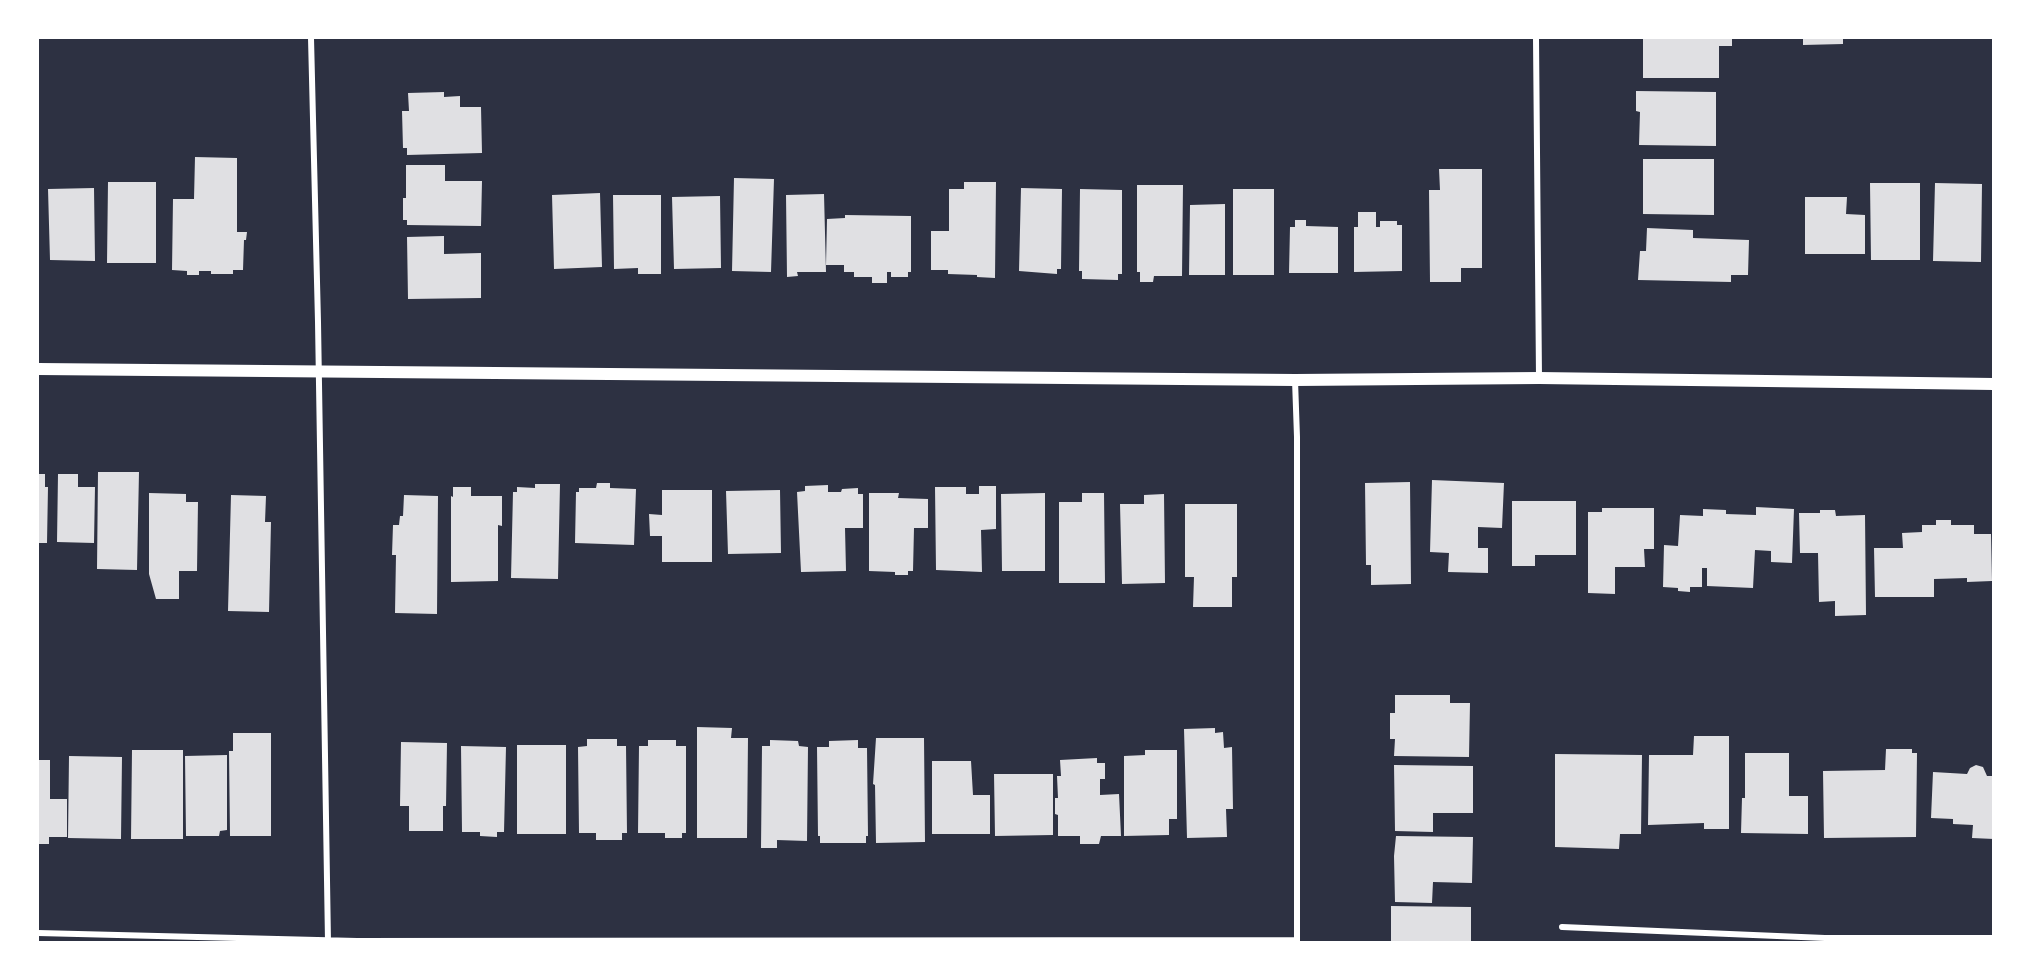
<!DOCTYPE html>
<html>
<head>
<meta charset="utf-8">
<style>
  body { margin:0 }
  #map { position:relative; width:2031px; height:980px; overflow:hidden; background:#2d3142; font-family:Overpass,sans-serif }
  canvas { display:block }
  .frame { position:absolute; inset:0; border:39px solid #fff; pointer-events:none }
</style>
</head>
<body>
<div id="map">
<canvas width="2031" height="980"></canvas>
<div class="frame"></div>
</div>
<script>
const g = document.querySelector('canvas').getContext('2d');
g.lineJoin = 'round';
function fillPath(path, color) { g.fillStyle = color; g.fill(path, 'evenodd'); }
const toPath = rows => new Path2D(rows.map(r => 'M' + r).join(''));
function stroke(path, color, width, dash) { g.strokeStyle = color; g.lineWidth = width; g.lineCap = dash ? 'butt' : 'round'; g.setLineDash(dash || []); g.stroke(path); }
fillPath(toPath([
  [1643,38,1732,38,1732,46,1719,46,1719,78,1643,78],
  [1803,38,1843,38,1843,44,1803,45],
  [1636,91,1716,92,1716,146,1639,145,1640,112,1636,111],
  [444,92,444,97,460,96,460,107,481,107,482,153,407,155,407,148,403,148,402,111,409,111,408,93],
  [195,157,237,158,237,232,247,232,246,240,244,240,243,270,233,270,233,274,211,274,211,271,199,271,199,275,187,275,187,271,172,270,173,199,194,199],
  [1643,159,1714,159,1714,215,1643,214],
  [406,165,445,165,445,181,482,181,481,226,407,225,407,220,403,220,403,198,406,198],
  [1439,169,1482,169,1482,268,1461,268,1461,282,1430,282,1429,190,1440,190],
  [734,178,774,179,771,272,732,271],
  [108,182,156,182,156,263,107,263],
  [964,182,996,182,995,278,977,277,977,275,948,274,948,270,931,270,931,231,949,231,949,189,964,189],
  [1870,183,1920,183,1920,260,1871,260],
  [1935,183,1982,184,1981,262,1933,261],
  [1137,185,1183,185,1182,276,1154,276,1153,282,1140,282,1140,272,1137,272],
  [94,188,95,261,50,260,48,189],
  [1021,188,1062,189,1061,269,1057,269,1057,274,1019,271],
  [1080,189,1122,190,1122,274,1118,274,1118,280,1082,279,1082,271,1079,271],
  [1233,189,1274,189,1274,275,1233,275],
  [600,193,602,267,554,269,552,195],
  [824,194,826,272,797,272,798,276,787,277,786,195],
  [613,195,661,195,661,274,638,274,638,268,614,269],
  [720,196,721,268,674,269,672,197],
  [1805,197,1847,197,1846,214,1865,215,1865,254,1805,254],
  [1225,204,1225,275,1189,275,1190,205],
  [1358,212,1376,212,1376,227,1380,227,1380,221,1397,221,1397,225,1402,225,1402,271,1354,272,1354,227,1358,227],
  [845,215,911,216,911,272,908,272,908,277,891,277,891,272,887,272,887,283,872,283,872,277,854,277,854,272,844,272,844,265,826,265,827,219,845,218],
  [1295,220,1306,220,1306,226,1338,227,1338,273,1289,273,1290,227,1295,227],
  [1647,228,1693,230,1693,238,1749,240,1748,275,1731,275,1731,282,1638,280,1640,251,1646,251],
  [444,236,444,254,481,253,481,298,408,299,407,237],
  [98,472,139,472,137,570,97,569],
  [38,474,45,474,45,487,48,487,47,543,38,543],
  [58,474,78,474,78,487,95,487,94,543,57,542],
  [1432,480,1504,483,1502,528,1478,527,1478,548,1488,548,1488,573,1448,572,1449,553,1430,552],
  [1410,482,1411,584,1371,585,1371,565,1366,565,1365,483],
  [597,483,610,483,610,488,636,489,634,545,575,543,576,492,579,492,579,488,596,488],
  [535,484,560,484,558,579,511,578,513,492,517,492,517,487,535,488],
  [828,485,828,492,841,492,842,489,858,488,858,494,863,494,863,528,845,528,846,571,801,572,797,492,805,491,805,486],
  [979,486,996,486,996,529,981,530,982,572,936,570,935,487,966,487,966,494,979,494],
  [453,487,471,487,471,496,502,496,502,526,498,525,498,581,451,582,451,496,453,497],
  [662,490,712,490,712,562,662,562,662,536,650,536,649,514,662,515],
  [780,490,781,553,728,554,726,491],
  [149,493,186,494,186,502,198,502,197,571,179,571,179,599,156,599,149,574],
  [869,493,899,493,898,498,928,499,928,528,914,528,913,571,908,571,908,575,895,575,895,572,869,571],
  [1045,493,1045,571,1002,571,1001,494],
  [1082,493,1104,493,1105,583,1059,583,1059,502,1082,502],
  [1164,494,1165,583,1122,584,1120,504,1144,504,1144,495],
  [231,495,266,496,265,522,271,522,269,612,228,611],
  [404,495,438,496,437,614,395,613,396,555,392,555,393,525,399,525,400,516,403,516],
  [1512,501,1576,501,1576,555,1535,555,1535,566,1512,566],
  [1185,504,1237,504,1237,577,1232,577,1232,607,1193,607,1194,577,1185,577],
  [1756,507,1794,509,1792,563,1771,562,1771,551,1755,550,1753,588,1707,586,1707,568,1702,568,1702,587,1690,587,1690,592,1678,591,1678,588,1663,587,1664,545,1678,546,1680,515,1703,516,1703,509,1726,510,1726,514,1756,515],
  [1602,508,1654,508,1654,549,1644,549,1645,567,1615,567,1615,594,1588,593,1588,512,1602,512],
  [1820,510,1835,510,1836,516,1865,515,1866,615,1835,616,1835,601,1819,602,1818,553,1800,553,1799,513,1820,513],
  [1936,520,1951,520,1951,525,1974,525,1974,534,1991,534,1992,581,1967,582,1967,578,1934,579,1934,597,1875,597,1874,548,1903,548,1902,533,1922,532,1922,525,1936,525],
  [1395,695,1450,695,1450,703,1470,703,1469,757,1394,756,1395,739,1390,739,1390,713,1395,713],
  [697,727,732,728,731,738,748,738,747,838,697,838],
  [1215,728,1215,733,1223,732,1224,748,1232,747,1233,809,1226,809,1227,837,1187,838,1184,729],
  [233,733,271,733,271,836,230,836,229,751,233,751],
  [1694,736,1729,736,1729,829,1704,829,1704,823,1648,825,1649,755,1693,755],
  [876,738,924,738,925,842,876,843,875,785,873,784],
  [587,739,617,739,617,746,626,746,627,833,622,833,622,840,596,840,596,833,579,833,578,747,587,746],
  [648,740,676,740,676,746,686,746,686,833,682,833,682,838,665,838,665,833,638,833,639,746,648,746],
  [770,740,798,741,799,746,808,747,807,841,777,840,777,848,761,848,762,746,770,746],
  [858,740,858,748,867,748,868,836,866,836,866,843,820,843,820,836,818,836,817,747,829,747,829,741],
  [401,742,447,743,446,806,443,806,443,831,409,831,409,806,400,806],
  [517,745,566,745,566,834,517,834],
  [461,746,506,747,504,832,497,832,497,837,480,836,480,832,462,832],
  [1886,749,1912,749,1912,753,1917,753,1916,837,1824,838,1823,771,1885,770],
  [132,750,183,750,183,839,131,839],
  [1145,750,1177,750,1177,819,1169,819,1169,835,1124,836,1124,756,1145,755],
  [1745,753,1789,753,1789,796,1808,796,1808,834,1741,833,1742,798,1745,798],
  [1555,754,1642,755,1641,834,1620,834,1619,849,1555,847],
  [227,755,227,830,220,831,219,836,186,836,185,756],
  [69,756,122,757,121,839,68,838],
  [1097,758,1097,763,1105,763,1105,779,1100,779,1100,795,1119,794,1121,836,1101,836,1099,844,1080,844,1080,836,1058,836,1058,815,1055,814,1055,798,1058,798,1057,776,1061,776,1060,760],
  [38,760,50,760,50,799,67,799,67,837,49,837,49,844,38,844],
  [932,761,971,761,973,795,990,795,990,834,932,834],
  [1394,765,1473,766,1473,813,1433,813,1433,832,1395,831],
  [1976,765,1983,767,1987,776,1994,776,1994,839,1972,838,1973,825,1953,824,1953,819,1931,818,1933,772,1967,774,1970,768],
  [994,774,1053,774,1053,835,995,836],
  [1396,836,1473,837,1472,883,1433,882,1432,903,1395,902,1394,856],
  [1391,906,1471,907,1471,942,1391,942]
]), '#e0e0e3');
stroke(toPath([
  [311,38,318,322,328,942],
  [1536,38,1539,378],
  [1295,380,1297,437,1297,942],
  [1562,927,1825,938,1994,938],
  [38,933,357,941,1297,940]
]), '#fff', 6);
stroke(toPath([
  [38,369,1295,380,1539,378,1994,384]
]), '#fff', 12);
</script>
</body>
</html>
